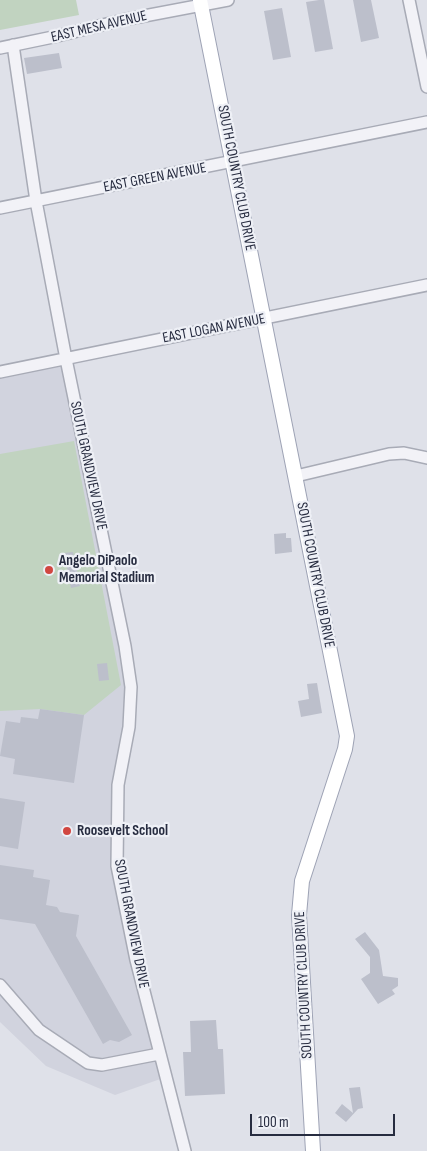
<!DOCTYPE html>
<html>
<head>
<meta charset="utf-8">
<style>
  body { margin:0 }
  #map { position:relative; width:427px; height:1151px; overflow:hidden; background:#dfe1e9; font-family:"Sofia Sans Condensed",sans-serif }
  canvas { display:block }
  .scale { position:absolute; left:250px; top:1114px; width:145px; height:22px; box-sizing:border-box; border:2px solid #272c40; border-top:0; padding-left:6px; font-size:15px; line-height:18px; white-space:nowrap; color:#272c40; -webkit-text-stroke:4px #eef0f6; paint-order:stroke }
</style>
</head>
<body>
<div id="map">
<canvas width="427" height="1151"></canvas>
<div class="scale">100 m</div>
</div>
<script>
const g = document.querySelector('canvas').getContext('2d');
g.lineJoin = 'round';
function fillPath(path, color) { g.fillStyle = color; g.fill(path, 'evenodd'); }
const toPath = rows => new Path2D(rows.map(r => 'M' + r).join(''));
function stroke(path, color, width, dash) { g.strokeStyle = color; g.lineWidth = width; g.lineCap = dash ? 'butt' : 'round'; g.setLineDash(dash || []); g.stroke(path); }
function label(font, color, halo, rows, align = 'center') {
  g.font = font + ' "Sofia Sans Condensed",sans-serif'; g.lineWidth = 4.5; g.setLineDash([]); g.textBaseline = 'middle'; g.strokeStyle = halo; g.fillStyle = color; for (const [text, x, y, turn = 0] of rows) {
    g.save(); g.translate(x, y); g.rotate((+turn || 0) * Math.PI / 180); g.textAlign = isNaN(turn) ? turn : align; if (halo) g.strokeText(text, 0, 0); g.fillText(text, 0, 0); g.restore();
  }
}
fillPath(toPath([
  [66,359,132,685,118,785,117,866,166,1077,115,1095,46,1066,0,1022,0,372]
]), '#d1d3de');
fillPath(toPath([
  [0,0,76,0,79,15,0,30],
  [74,441,121,685,84,715,40,709,0,711,0,454]
]), '#c1d3c0');
fillPath(toPath([
  [319,0,324,0,333,49,315,52,306,2],
  [353,0,371,0,379,38,361,42],
  [282,8,291,57,273,60,264,11],
  [59,53,62,68,27,74,24,58],
  [286,533,286,538,291,538,292,552,275,554,274,534],
  [73,552,80,586,71,588,64,553],
  [107,663,109,680,99,681,97,664],
  [317,683,322,713,301,717,298,701,309,699,307,684],
  [40,709,84,715,74,783,13,774,15,759,0,756,6,721,20,723,21,717,38,719],
  [0,798,25,802,18,849,0,846],
  [0,865,34,870,33,877,50,880,46,905,57,907,60,912,79,915,76,936,132,1035,119,1042,110,1040,103,1044,35,924,0,919],
  [365,932,379,950,383,976,398,978,398,986,392,990,395,994,378,1004,361,979,370,973,370,957,355,939],
  [216,1020,218,1049,223,1049,225,1094,185,1096,183,1052,191,1052,190,1021],
  [360,1087,363,1108,358,1109,346,1122,335,1113,342,1104,353,1113,349,1088]
]), '#bcbfcb');
const minor = toPath([
  [409,0,427,87],
  [13,45,36,201,66,359,125,646,131,687,129,727,118,785,117,866,136,960,185,1151],
  [0,48,53,37,123,20,228,0],
  [0,208,427,122],
  [0,372,427,285],
  [296,476,389,454,404,453,427,458],
  [0,985,39,1030,88,1063,102,1065,159,1054]
]);
const major = toPath([
  [200,0,347,736,345,749,302,881,299,915,313,1151]
]);
stroke(minor, '#a8abb6', 14);
stroke(major, '#9ea3b5', 16);
stroke(minor, '#f2f2f7', 11);
stroke(major, '#fff', 14);
for (const [x, y, r, color] of [
  [49,570,5,"#d14640"],
  [67,831,5,"#d14640"]
]) { const dot = new Path2D(); dot.arc(x, y, r, 0, 2 * Math.PI); g.fillStyle = color; g.fill(dot); stroke(dot, '#eef0f6', 2); }
label('15px', '#272c40', '#eef0f6', [
  ["EAST MESA AVENUE",99,27,-13],
  ["EAST GREEN AVENUE",155,178,-11],
  ["SOUTH COUNTRY CLUB DRIVE",236,178,79],
  ["EAST LOGAN AVENUE",214,329,-11],
  ["SOUTH GRANDVIEW DRIVE",88,466,78],
  ["SOUTH COUNTRY CLUB DRIVE",315,575,79],
  ["SOUTH GRANDVIEW DRIVE",131,924,79],
  ["SOUTH COUNTRY CLUB DRIVE",304,985,-93]
]);
label('bold 15px', '#272c40', '#eef0f6', [
  ["Angelo DiPaolo",59,561],
  ["Memorial Stadium",59,578],
  ["Roosevelt School",77,831]
], 'left');
</script>
</body>
</html>
